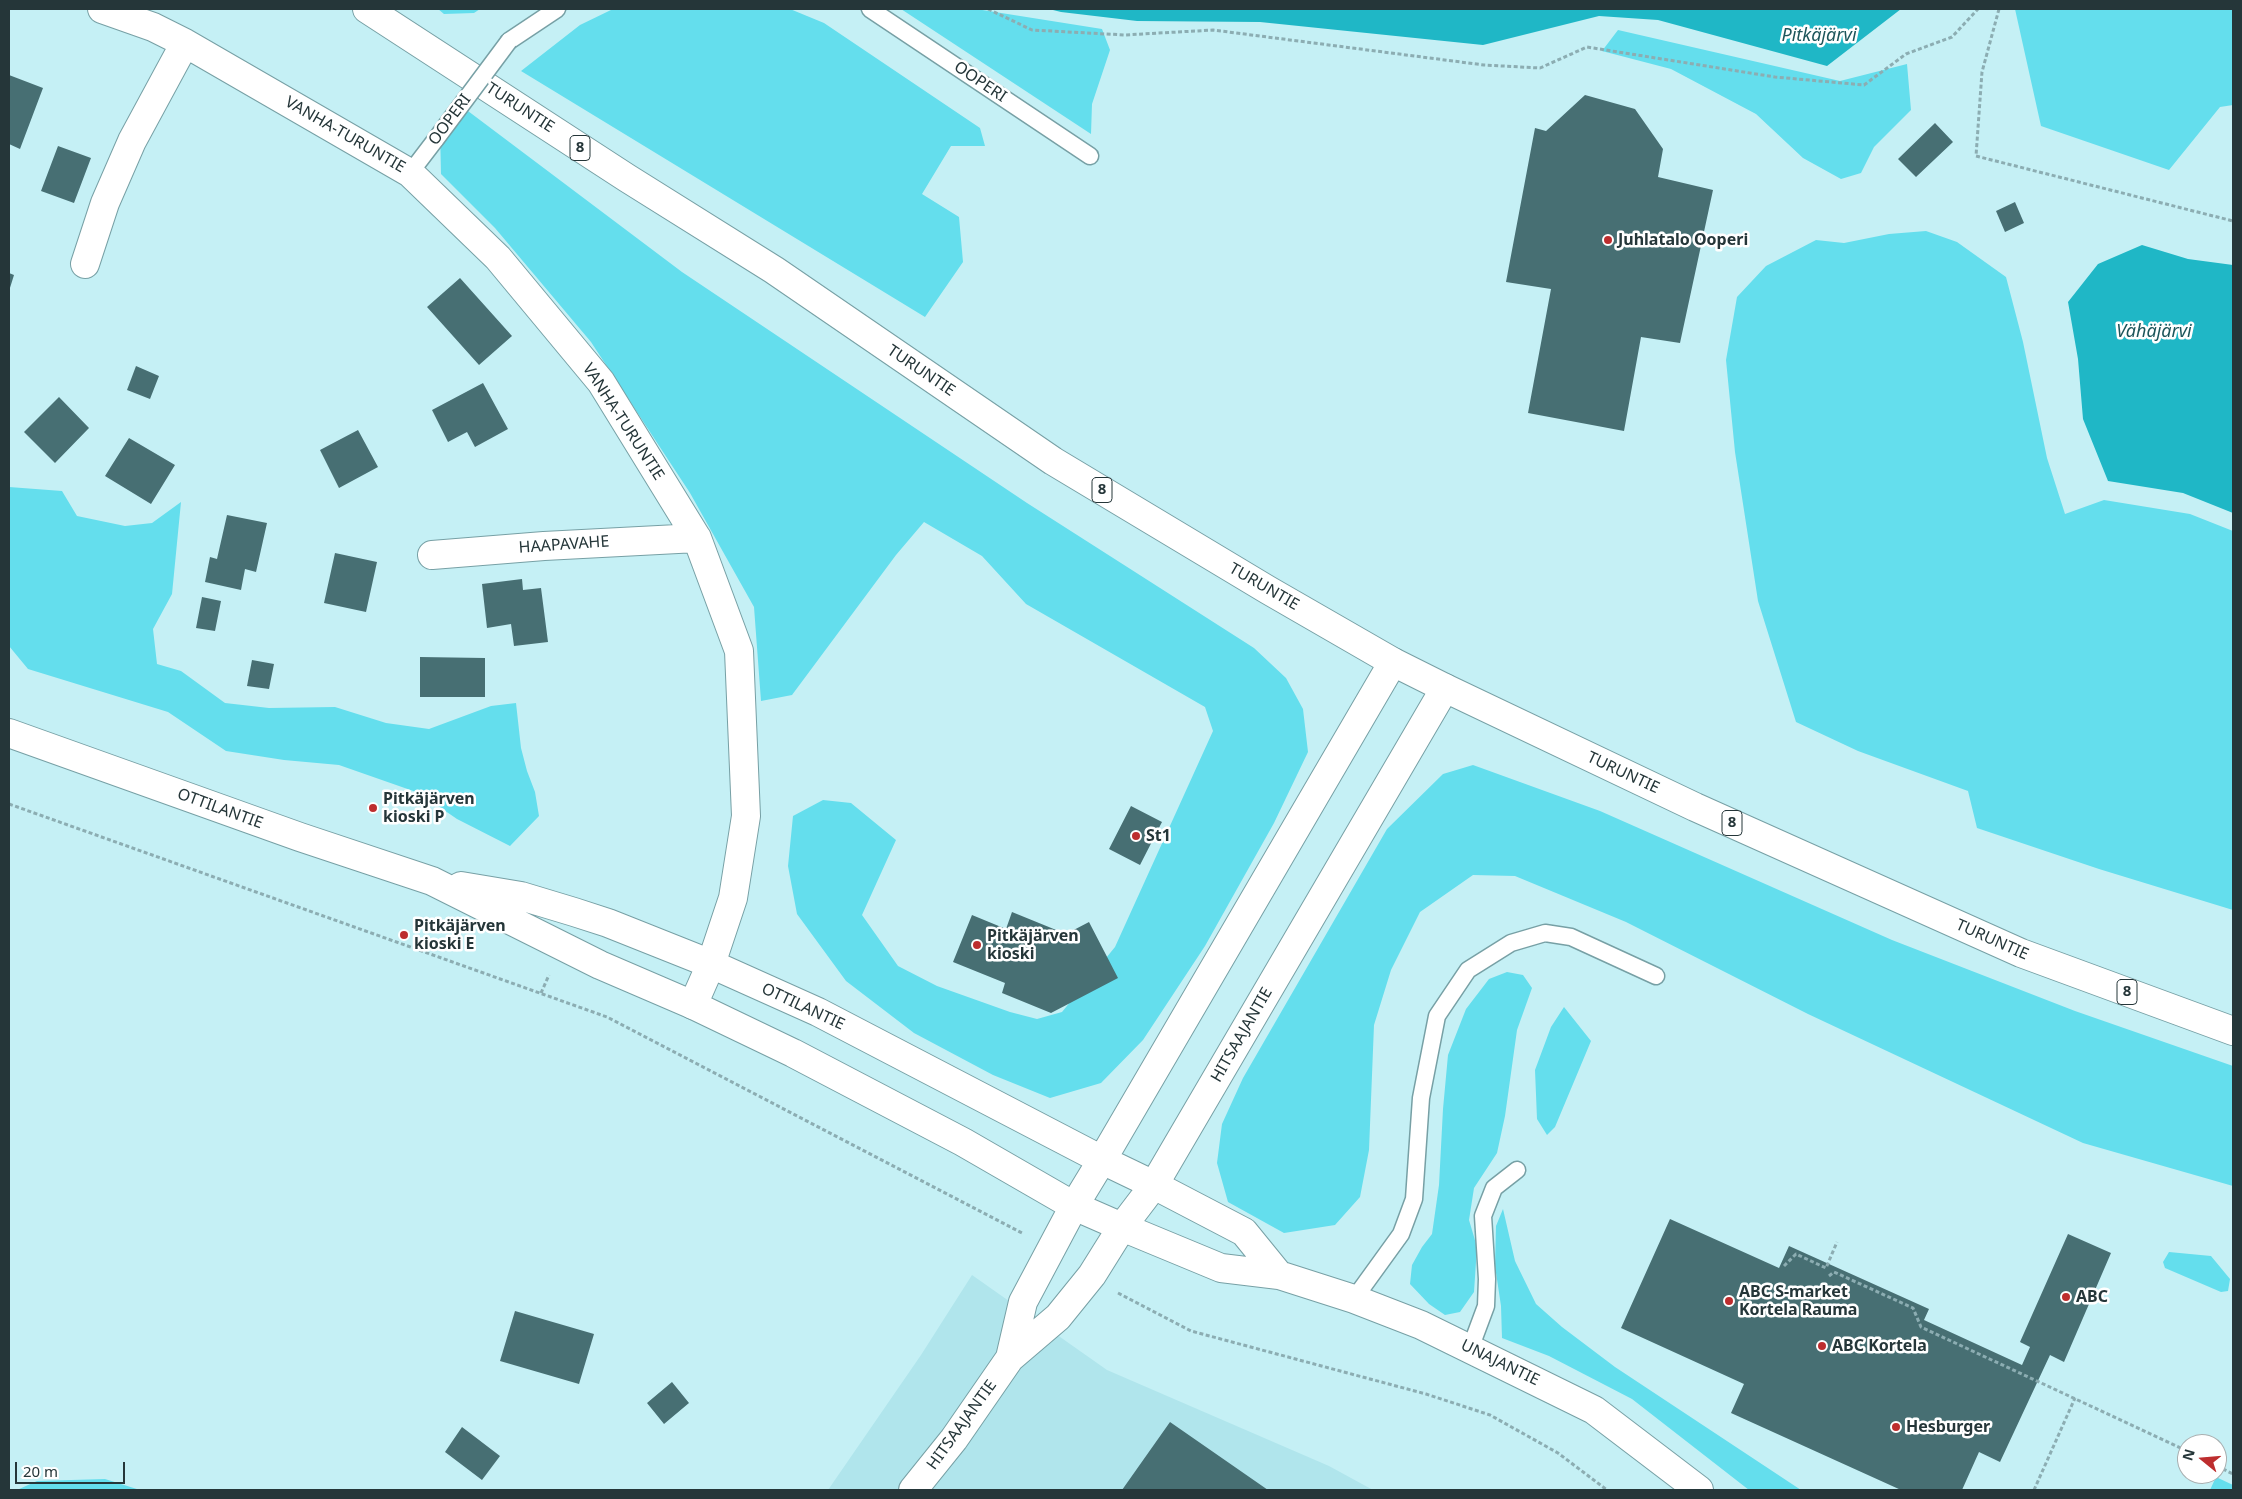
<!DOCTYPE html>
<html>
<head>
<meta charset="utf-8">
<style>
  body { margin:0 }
  #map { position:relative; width:2242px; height:1499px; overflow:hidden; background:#c5f0f5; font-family:"Noto Sans",sans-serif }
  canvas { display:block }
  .frame { position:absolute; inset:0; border:10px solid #253639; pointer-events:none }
  .north { position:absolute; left:2177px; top:1434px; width:50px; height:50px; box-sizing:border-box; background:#fff; border:1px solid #a8afb0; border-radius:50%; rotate:287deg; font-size:14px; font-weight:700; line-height:20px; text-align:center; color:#253639 }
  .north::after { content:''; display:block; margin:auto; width:18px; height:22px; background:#bd2d2e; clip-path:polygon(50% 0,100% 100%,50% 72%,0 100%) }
  .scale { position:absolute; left:15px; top:1462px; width:110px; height:22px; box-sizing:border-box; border:2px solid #253639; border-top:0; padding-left:6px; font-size:15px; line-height:18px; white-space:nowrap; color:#253639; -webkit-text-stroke:4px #fff; paint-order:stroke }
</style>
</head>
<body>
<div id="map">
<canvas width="2242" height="1499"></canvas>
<div class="frame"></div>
<div class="north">N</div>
<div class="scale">20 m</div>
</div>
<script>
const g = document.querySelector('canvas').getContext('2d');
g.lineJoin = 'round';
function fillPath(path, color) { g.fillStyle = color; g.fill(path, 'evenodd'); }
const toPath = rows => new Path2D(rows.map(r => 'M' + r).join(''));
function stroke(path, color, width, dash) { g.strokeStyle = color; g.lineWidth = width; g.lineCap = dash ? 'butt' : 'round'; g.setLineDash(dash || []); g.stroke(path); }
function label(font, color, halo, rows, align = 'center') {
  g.font = font + ' "Noto Sans",sans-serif'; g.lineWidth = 5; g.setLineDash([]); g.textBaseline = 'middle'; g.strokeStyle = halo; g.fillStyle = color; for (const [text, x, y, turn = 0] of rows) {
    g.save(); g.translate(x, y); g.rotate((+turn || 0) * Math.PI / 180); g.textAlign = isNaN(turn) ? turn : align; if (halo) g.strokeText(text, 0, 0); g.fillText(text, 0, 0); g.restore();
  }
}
fillPath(toPath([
  [972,1275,1107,1370,1329,1466,1373,1490,828,1490,921,1355]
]), '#b0e5ec');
fillPath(toPath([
  [438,9,480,9,474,13,444,14],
  [613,9,790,9,824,23,980,128,985,146,951,146,922,194,959,217,963,262,925,317,521,71,580,25],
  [901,9,976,9,1102,29,1110,50,1092,104,1091,134],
  [2015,9,2233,9,2233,105,2220,107,2169,170,2041,126],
  [1618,30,1840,81,1907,64,1911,110,1874,147,1861,173,1841,179,1803,158,1756,114,1671,69,1602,51],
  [460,105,682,272,1027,503,1254,648,1286,678,1303,709,1308,752,1274,823,1205,946,1143,1040,1101,1083,1050,1098,993,1075,914,1033,846,981,797,914,788,866,793,816,823,800,851,803,896,840,862,915,898,966,937,986,1010,1012,1037,1019,1062,1012,1115,947,1213,731,1205,707,1026,604,982,556,924,522,896,555,792,695,761,701,754,607,690,493,591,342,495,228,441,174,440,130],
  [1926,231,1957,242,2006,277,2023,342,2047,458,2065,514,2104,500,2190,514,2233,531,2233,910,2099,869,1977,828,1968,791,1858,751,1796,722,1758,601,1735,452,1726,360,1737,297,1766,266,1816,240,1844,243,1889,234],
  [9,487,62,491,77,516,125,526,152,523,181,502,172,594,153,629,157,664,181,671,225,703,269,708,335,707,386,723,429,729,491,706,516,703,521,748,527,771,535,792,539,816,510,846,457,819,419,793,339,765,284,760,226,751,168,712,28,669,9,646],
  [1473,765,1600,811,1892,940,2075,1011,2233,1066,2233,1186,2083,1143,1808,1014,1626,922,1515,876,1473,875,1420,912,1391,970,1374,1025,1369,1150,1360,1197,1335,1225,1284,1233,1228,1202,1217,1163,1222,1124,1243,1078,1387,829,1443,774],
  [1507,972,1523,975,1532,988,1517,1030,1505,1116,1497,1153,1474,1188,1469,1220,1477,1247,1474,1292,1460,1312,1445,1315,1429,1304,1410,1284,1412,1265,1422,1247,1432,1234,1439,1185,1443,1109,1448,1055,1466,1009,1489,979],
  [1564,1007,1591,1041,1555,1127,1547,1135,1537,1119,1535,1070,1551,1027],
  [1503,1209,1515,1261,1536,1304,1562,1327,1615,1367,1801,1490,1749,1490,1632,1399,1549,1356,1502,1338,1501,1306,1495,1266,1496,1226],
  [2169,1252,2211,1256,2230,1279,2228,1291,2221,1292,2165,1268,2163,1262],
  [2216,1477,2233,1485,2233,1490,2210,1490],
  [105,1479,140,1490,17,1490,37,1481]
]), '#64deed');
fillPath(toPath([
  [1049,9,1901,9,1827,66,1658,20,1599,16,1483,45,1260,22,1137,21,1061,12],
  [2142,245,2188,259,2233,265,2233,513,2183,493,2108,481,2083,419,2078,359,2068,302,2098,264]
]), '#1fb7c6');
fillPath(toPath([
  [9,75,43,88,20,149,9,144],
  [1585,95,1635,109,1663,149,1658,177,1713,190,1680,343,1641,337,1624,431,1528,413,1551,289,1506,282,1535,128,1546,131],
  [1935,123,1953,142,1916,177,1898,159],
  [58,146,91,158,74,203,41,191],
  [2015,202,2024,223,2005,232,1996,211],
  [9,273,14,275,9,291],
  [460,278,512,336,479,365,427,307],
  [136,366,159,376,150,399,127,390],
  [483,383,508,429,475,447,467,432,448,442,432,410],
  [59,397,89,428,55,463,24,432],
  [358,430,378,467,339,488,320,450],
  [129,438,175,465,151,504,105,476],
  [227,515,267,523,256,572,245,569,241,590,205,582,210,557,217,559],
  [335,553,377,562,366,612,324,603],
  [522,579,523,590,541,588,548,642,514,646,511,624,487,628,482,584],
  [202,597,221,601,215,631,196,628],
  [420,657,485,658,485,697,420,697],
  [252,660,274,664,269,689,247,686],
  [1131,806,1162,822,1140,865,1109,849],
  [1012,912,1066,934,1089,922,1118,978,1051,1013,1002,993,1005,983,953,962,972,915,1006,929],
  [1670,1219,1779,1268,1789,1246,1929,1309,1924,1320,2022,1365,2030,1347,2020,1342,2068,1234,2111,1253,2064,1362,2050,1355,2000,1462,1979,1452,1962,1490,1901,1490,1731,1413,1744,1384,1621,1328],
  [515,1311,594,1334,579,1384,500,1361],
  [672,1382,689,1403,664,1424,647,1403],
  [1170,1422,1268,1490,1122,1490],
  [462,1427,500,1456,482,1480,445,1452]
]), '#476f73');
const service = toPath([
  [870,9,1090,156],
  [509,41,557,9],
  [410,173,436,139],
  [1354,1299,1401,1234,1414,1199,1421,1098,1437,1016,1468,970,1511,943,1545,933,1571,937,1656,976],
  [1470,1349,1486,1306,1487,1279,1483,1216,1494,1188,1517,1170]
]);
const minor = toPath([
  [102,9,153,27,185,43,410,173,498,258,601,382,697,538,739,651,746,816,733,898,711,964,693,1005],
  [85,264,105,203,132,141,185,43],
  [432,555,544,546,697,538]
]);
const tertiary = toPath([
  [1154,1185,1244,1232,1279,1275],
  [1010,1358,1023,1302,1074,1206,1102,1160],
  [913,1490,954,1439,1010,1358,1058,1317,1092,1275,1122,1227,1221,1268,1279,1275,1354,1299,1421,1325,1594,1410,1699,1490]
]);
const secondary = toPath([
  [9,733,300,837,432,881,600,965,693,1005,793,1053,963,1142,1074,1206,1122,1227,1154,1185,1445,688],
  [461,886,521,896,574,912,608,923,711,964,818,1012,1102,1160,1154,1185],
  [1102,1160,1393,662]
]);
const trunk = toPath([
  [367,9,627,178,774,270,1053,461,1268,590,1393,662,1445,688,1695,807,2021,953,2233,1031]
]);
stroke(service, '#77a0a5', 19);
stroke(minor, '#77a0a5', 30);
stroke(tertiary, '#77a0a5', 30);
stroke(secondary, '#77a0a5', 30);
stroke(trunk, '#77a0a5', 30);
stroke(toPath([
  [988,9,1032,30,1125,35,1213,30,1484,65,1540,68,1587,47,1775,77,1864,85,1906,54,1952,37,1978,9],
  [1999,9,1982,72,1976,156,2233,221],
  [9,804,607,1017,1022,1233],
  [541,993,549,975],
  [1784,1266,1796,1254,1826,1268,1837,1242],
  [1829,1276,1834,1272,1913,1308,1921,1327,2187,1451],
  [1118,1293,1191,1331,1426,1394,1490,1415,1558,1453,1607,1490],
  [2217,1466,2233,1474],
  [2034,1490,2075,1398]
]), '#8cadb2', 3, [4, 2.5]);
stroke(service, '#fff', 16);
stroke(minor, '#fff', 28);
stroke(tertiary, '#fff', 28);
stroke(secondary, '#fff', 28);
stroke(trunk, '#fff', 28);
const serviceBridge = toPath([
  [436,139,509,41]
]);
stroke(serviceBridge, '#77a0a5', 19, []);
stroke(serviceBridge, '#fff', 16);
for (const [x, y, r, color] of [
  [1608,240,5,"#bd2d2e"],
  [373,808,5,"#bd2d2e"],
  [1136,836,5,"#bd2d2e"],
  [404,935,5,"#bd2d2e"],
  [977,945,5,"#bd2d2e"],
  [2066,1297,5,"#bd2d2e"],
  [1729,1301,5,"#bd2d2e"],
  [1822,1346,5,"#bd2d2e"],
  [1896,1427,5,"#bd2d2e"]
]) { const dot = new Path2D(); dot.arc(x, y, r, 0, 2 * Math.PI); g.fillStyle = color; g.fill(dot); stroke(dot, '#fff', 2); }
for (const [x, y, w] of [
  [580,148,20],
  [1102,490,20],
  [1732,823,20],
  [2127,992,20]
]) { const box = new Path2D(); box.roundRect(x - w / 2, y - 12.5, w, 25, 4); g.fillStyle = '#fff'; g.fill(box); stroke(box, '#253639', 1); }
label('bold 15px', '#253639', null, [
  ["8",580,148],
  ["8",1102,490],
  ["8",1732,823],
  ["8",2127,992]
]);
label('16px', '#253639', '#fff', [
  ["OOPERI",980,82,34],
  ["TURUNTIE",520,108,33],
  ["OOPERI",450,120,-53],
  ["VANHA-TURUNTIE",345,135,30],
  ["TURUNTIE",921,371,34],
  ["VANHA-TURUNTIE",623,422,57],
  ["HAAPAVAHE",564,545,-4],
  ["TURUNTIE",1264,587,30],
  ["TURUNTIE",1623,773,25],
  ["OTTILANTIE",220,809,20],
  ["TURUNTIE",1992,940,24],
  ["OTTILANTIE",803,1007,25],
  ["HITSAAJANTIE",1242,1035,-60],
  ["UNAJANTIE",1500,1363,26],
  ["HITSAAJANTIE",962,1425,-54]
]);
label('bold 16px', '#253639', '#fff', [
  ["Juhlatalo Ooperi",1618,240],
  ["Pitkäjärven",383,799],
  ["kioski P",383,817],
  ["St1",1146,836],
  ["Pitkäjärven",414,926],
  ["kioski E",414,944],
  ["Pitkäjärven",987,936],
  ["kioski",987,954],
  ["ABC S-market",1739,1292],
  ["Kortela Rauma",1739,1310],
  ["ABC",2076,1297],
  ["ABC Kortela",1832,1346],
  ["Hesburger",1906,1427]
], 'left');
label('italic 18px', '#1c555b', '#fff', [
  ["Pitkäjärvi",1819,36],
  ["Vähäjärvi",2154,332]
]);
</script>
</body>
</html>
